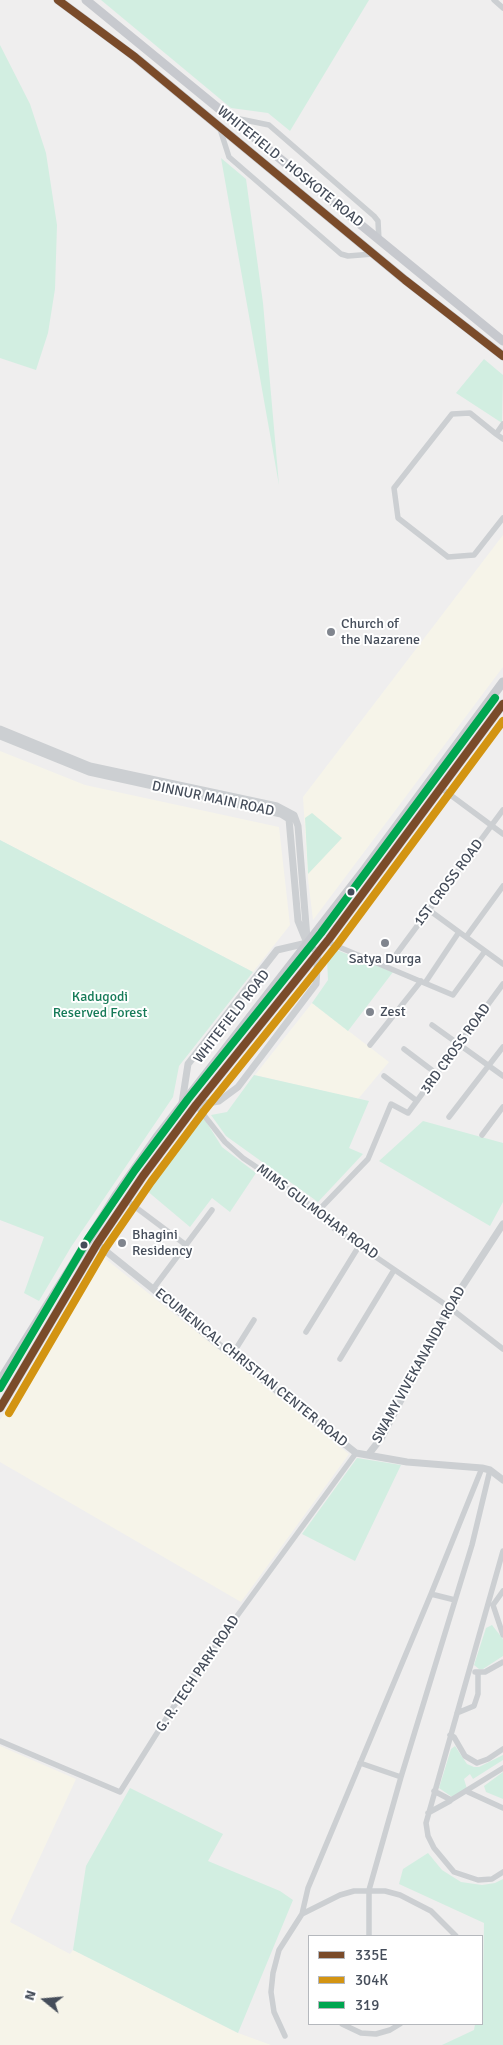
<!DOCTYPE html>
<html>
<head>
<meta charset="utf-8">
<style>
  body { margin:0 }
  #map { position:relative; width:503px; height:2045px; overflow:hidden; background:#efeeee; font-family:Signika,sans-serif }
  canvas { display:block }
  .legend { position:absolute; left:308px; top:1935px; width:175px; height:90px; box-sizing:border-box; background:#fff; border:1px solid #b5b8bd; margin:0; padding:6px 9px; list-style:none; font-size:15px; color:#454d5a }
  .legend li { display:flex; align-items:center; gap:10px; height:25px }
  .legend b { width:25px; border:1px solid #b5b8bd }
  .north { position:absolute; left:20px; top:1975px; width:50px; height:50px; -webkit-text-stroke:4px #fff; paint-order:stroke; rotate:287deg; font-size:14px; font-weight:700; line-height:20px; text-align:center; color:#454d5a }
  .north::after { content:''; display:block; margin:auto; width:18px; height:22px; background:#454d5a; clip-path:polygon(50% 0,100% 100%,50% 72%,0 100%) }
</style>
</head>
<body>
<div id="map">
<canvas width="503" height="2045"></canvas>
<ul class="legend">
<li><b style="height:6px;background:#7a4b2a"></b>335E</li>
<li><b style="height:6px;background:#d39412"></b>304K</li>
<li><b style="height:6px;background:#00a651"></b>319</li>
</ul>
<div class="north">N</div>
</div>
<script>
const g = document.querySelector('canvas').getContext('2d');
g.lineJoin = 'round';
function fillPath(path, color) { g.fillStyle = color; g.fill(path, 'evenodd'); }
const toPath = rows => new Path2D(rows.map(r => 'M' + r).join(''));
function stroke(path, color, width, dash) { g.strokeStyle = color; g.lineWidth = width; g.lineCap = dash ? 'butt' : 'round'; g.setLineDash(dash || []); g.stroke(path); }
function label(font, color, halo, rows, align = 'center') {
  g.font = font + ' Signika,sans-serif'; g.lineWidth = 4; g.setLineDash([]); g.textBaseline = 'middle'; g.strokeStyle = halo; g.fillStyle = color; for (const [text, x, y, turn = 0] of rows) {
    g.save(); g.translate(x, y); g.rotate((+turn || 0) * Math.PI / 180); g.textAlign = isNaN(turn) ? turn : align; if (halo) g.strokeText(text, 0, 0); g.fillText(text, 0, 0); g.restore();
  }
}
fillPath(toPath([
  [503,535,503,667,313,920,308,879,303,797],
  [0,751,85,785,279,827,290,925,253,972,0,840],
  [312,1003,389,1062,358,1099,255,1075],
  [102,1256,349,1454,241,1602,0,1462,0,1420],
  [0,1746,76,1779,10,1922,70,1954,73,1950,238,2033,271,2045,0,2045]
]), '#f6f4e9');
fillPath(toPath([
  [101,0,369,0,290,131,268,113,231,108],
  [0,45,30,104,46,153,57,225,55,289,48,333,36,370,0,358],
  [221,158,246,179,263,303,279,485],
  [484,359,503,375,502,423,456,393],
  [312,813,342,838,308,874,305,818],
  [0,840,253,972,179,1066,173,1097,71,1247,39,1301,24,1293,44,1237,0,1220],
  [334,949,393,972,348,1031,312,1003,328,980,327,959],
  [254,1075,369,1101,349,1148,363,1154,318,1202,226,1136,211,1115,227,1112],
  [202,1115,222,1147,256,1173,230,1212,212,1198,190,1227,146,1190],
  [423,1121,503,1143,503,1202,490,1226,379,1161],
  [357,1458,401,1465,355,1561,302,1534],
  [492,1625,503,1639,503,1656,483,1669,479,1669,474,1665,486,1628],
  [455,1746,467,1764,474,1767,479,1767,503,1755,503,1760,473,1779,470,1774,464,1779,467,1789,452,1797,439,1788,451,1749],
  [503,1772,503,1799,486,1792,484,1786],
  [130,1788,223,1834,208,1861,280,1891,293,1900,238,2033,73,1950,86,1866],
  [428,1853,442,1870,461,1882,482,1885,495,1883,503,1879,503,2045,442,2045,474,2030,475,2024,482,2024,484,1923,399,1884,403,1869]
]), '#d2eee1');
stroke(toPath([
  [494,0,503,8],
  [230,117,269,125,374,216,378,221,379,241],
  [220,129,229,157,341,254,348,256,373,254],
  [503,424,496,434,470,413,452,414,394,488,398,518,448,557,474,555,503,518],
  [496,434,503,439],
  [441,788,503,834],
  [429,910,459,932],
  [466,937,503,886],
  [327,942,453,995,485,951],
  [395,956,503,810],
  [425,983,459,932,503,964],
  [432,1025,503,1076],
  [370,1045,421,981],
  [404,1049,437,1074],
  [384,1076,417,1101],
  [196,1105,225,1142,243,1158,301,1197,332,1227,449,1307,503,1349],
  [449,1117,503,1047],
  [482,1135,503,1107],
  [126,1200,186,1245],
  [317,1212,368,1159,391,1104,408,1113,503,984],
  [153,1289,212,1210],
  [306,1332,359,1246],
  [232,1355,254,1320],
  [340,1359,394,1270],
  [503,1551,426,1823,428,1836,434,1848,454,1872,478,1880,492,1879,503,1872],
  [503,1591,493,1605,503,1635],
  [431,1594,455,1600],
  [475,1672,485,1672,503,1662],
  [457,1713,474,1706,478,1694,478,1673],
  [450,1735,454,1737,465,1756,477,1763,488,1759,503,1749],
  [0,1741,120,1792,191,1679,356,1453],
  [360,1763,401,1777,472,1545,490,1470],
  [434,1791,451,1800,503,1768],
  [468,1792,503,1808],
  [428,1813,450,1801],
  [302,1914,340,1895,354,1891,385,1891,400,1895,431,1911,456,1936],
  [369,1936,369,1890,401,1777],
  [342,2024,361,2033,376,2034,390,2030,400,2024],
  [285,2036,274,2012,271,1992,273,1973,279,1950,302,1914,308,1888,431,1594,482,1468]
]), '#cccfd2', 5.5);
stroke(toPath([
  [0,729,90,766,277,806,294,815,298,826,307,938],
  [0,736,89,772,281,814,289,819,298,921,307,943,318,953,316,984,238,1087,219,1101,196,1105],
  [182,1103,188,1064,277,950,307,943],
  [97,1244,153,1289,204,1333,356,1453,407,1462,482,1468,490,1470,503,1480],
  [368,1455,382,1437,449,1307,503,1224]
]), '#cccfd2', 7);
stroke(toPath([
  [58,0,135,57,405,280,503,356],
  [86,0,503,341],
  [0,1381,117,1194,157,1137,365,869,503,682],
  [0,1408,97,1244,143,1176,196,1105,329,939,503,704]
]), '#c7c9ce', 9);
stroke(toPath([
  [58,0,135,57,405,280,503,356],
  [0,1408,97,1244,143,1176,196,1105,329,939,503,704]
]), '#7a4b2a', 8);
stroke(toPath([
  [9,1413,105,1249,151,1182,204,1111,337,945,503,721]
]), '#d39412', 8);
stroke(toPath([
  [0,1388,88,1239,135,1170,188,1099,321,933,495,698]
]), '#00a651', 8);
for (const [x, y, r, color] of [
  [331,632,5,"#80858e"],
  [351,892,4.5,"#454d5a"],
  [385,943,5,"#80858e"],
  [370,1012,5,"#80858e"],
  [122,1243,5,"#80858e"],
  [84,1245,4.5,"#454d5a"]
]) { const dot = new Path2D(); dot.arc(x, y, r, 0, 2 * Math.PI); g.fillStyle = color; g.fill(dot); stroke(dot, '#fff', 2); }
label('14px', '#454d5a', '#fff', [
  ["WHITEFIELD - HOSKOTE ROAD",290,167,39],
  ["DINNUR MAIN ROAD",213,799,12],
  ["1ST CROSS ROAD",449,883,-53],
  ["WHITEFIELD ROAD",232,1017,-52],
  ["3RD CROSS ROAD",456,1049,-54],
  ["MIMS GULMOHAR ROAD",317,1212,37],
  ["SWAMY VIVEKANANDA ROAD",419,1365,-61],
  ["ECUMENICAL CHRISTIAN CENTER ROAD",251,1368,39],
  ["G. R. TECH PARK ROAD",198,1674,-56]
]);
label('14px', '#454d5a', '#fff', [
  ["Church of",341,624],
  ["the Nazarene",341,640],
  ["Satya Durga",385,959,"center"],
  ["Zest",380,1012],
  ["Bhagini",132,1235],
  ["Residency",132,1251]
], 'left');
label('14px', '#167b58', '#fff', [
  ["Kadugodi",100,997],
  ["Reserved Forest",100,1013]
]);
</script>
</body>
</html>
